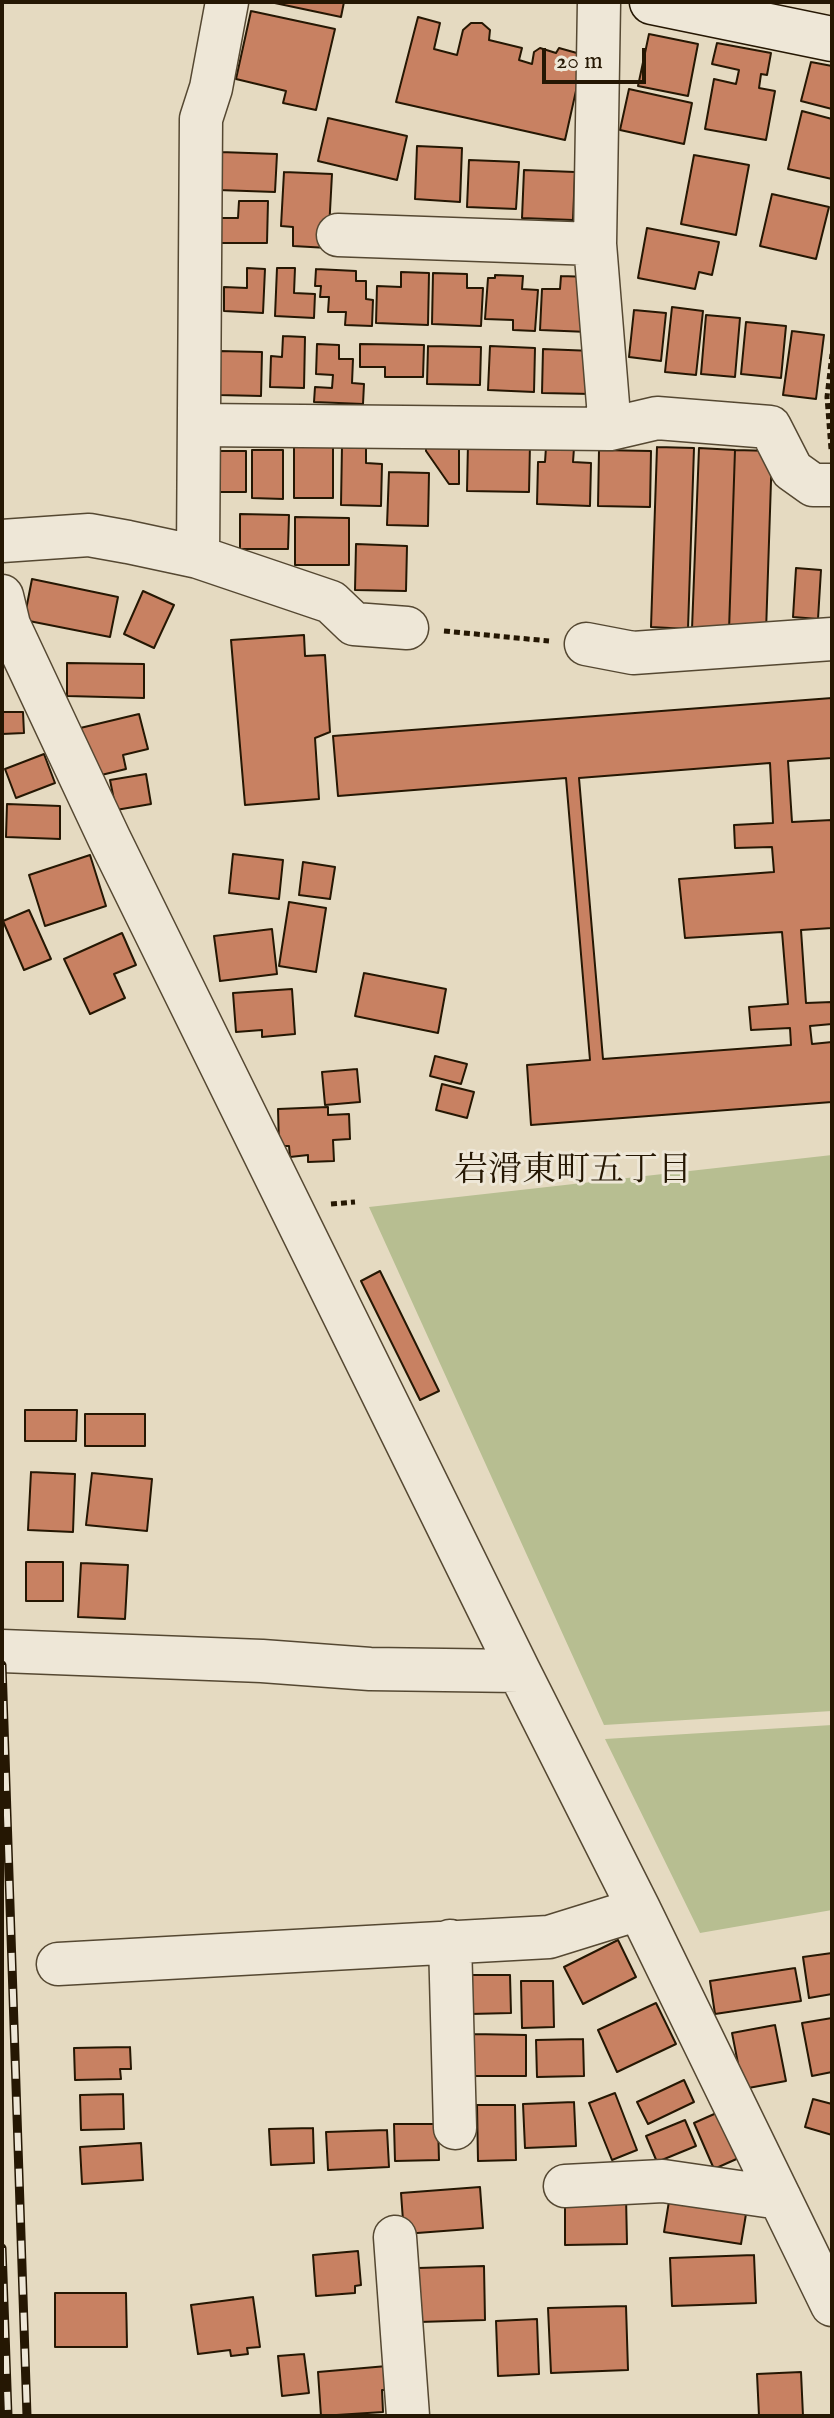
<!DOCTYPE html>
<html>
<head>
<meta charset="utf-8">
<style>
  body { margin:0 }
  #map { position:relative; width:834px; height:2418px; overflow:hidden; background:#e5dac1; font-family:"IM FELL English",serif }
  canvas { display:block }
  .frame { position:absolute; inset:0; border:4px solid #251703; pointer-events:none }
  .scale { position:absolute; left:542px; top:48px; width:104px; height:36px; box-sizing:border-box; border:4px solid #251703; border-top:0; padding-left:10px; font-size:24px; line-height:28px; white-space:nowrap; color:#251703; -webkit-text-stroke:6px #eee7d7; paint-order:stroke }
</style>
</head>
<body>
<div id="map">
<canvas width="834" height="2418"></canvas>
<div class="frame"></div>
<div class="scale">20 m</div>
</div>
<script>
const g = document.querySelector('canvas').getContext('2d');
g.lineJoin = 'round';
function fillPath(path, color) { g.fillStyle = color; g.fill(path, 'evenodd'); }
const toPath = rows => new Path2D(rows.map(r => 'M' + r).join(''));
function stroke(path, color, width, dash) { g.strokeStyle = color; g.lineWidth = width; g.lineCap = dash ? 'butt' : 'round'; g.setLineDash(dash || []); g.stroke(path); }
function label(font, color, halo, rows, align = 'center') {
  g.font = font + ' "IM FELL English","Noto Serif JP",serif'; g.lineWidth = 6; g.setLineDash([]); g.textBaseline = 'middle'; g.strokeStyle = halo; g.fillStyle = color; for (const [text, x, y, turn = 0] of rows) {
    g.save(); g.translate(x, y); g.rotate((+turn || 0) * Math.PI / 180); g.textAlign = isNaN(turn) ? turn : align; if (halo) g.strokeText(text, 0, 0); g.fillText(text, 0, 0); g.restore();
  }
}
fillPath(toPath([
  [832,1155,832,1711,604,1725,369,1207],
  [832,1725,832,1910,700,1933,605,1739]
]), '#b7be91');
const building = toPath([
  [270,2,344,2,341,17,270,2],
  [251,11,335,29,316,110,283,103,286,91,236,79,251,11],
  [418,17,440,23,434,49,457,55,463,30,471,23,482,23,490,30,489,40,522,48,519,60,532,64,534,52,540,48,556,53,559,48,584,55,565,140,396,102,418,17],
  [649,34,698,44,688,96,638,86,649,34],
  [717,43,771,53,767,75,761,74,759,88,775,91,766,140,705,129,714,79,736,84,739,70,712,64,717,43],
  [811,62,832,66,832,109,801,101,811,62],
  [629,89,692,103,684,144,620,130,629,89],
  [802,111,832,119,832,179,788,169,802,111],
  [328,118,407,136,397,180,318,161,328,118],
  [417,146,462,148,460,202,415,199,417,146],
  [220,152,277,154,275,192,218,190,220,152],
  [694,155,749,165,736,235,681,224,694,155],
  [469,160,519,162,516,209,467,207,469,160],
  [524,170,575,172,573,220,522,218,524,170],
  [284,172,332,174,328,248,293,246,293,227,281,226,284,172],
  [772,194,829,207,816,259,760,246,772,194],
  [239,201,268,201,267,243,218,243,218,218,238,218,239,201],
  [647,228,719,242,712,275,699,272,695,289,638,278,647,228],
  [247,268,265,269,263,313,224,311,224,287,247,288,247,268],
  [277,268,295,268,294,293,315,294,314,318,275,316,277,268],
  [316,269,356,271,356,281,366,281,366,299,373,300,372,326,345,325,346,312,328,312,329,297,320,297,321,286,315,286,316,269],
  [401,272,429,273,428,325,376,323,377,286,401,287,401,272],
  [433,273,467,274,467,288,483,288,481,326,432,324,433,273],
  [495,275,523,276,522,289,538,290,535,331,513,330,513,320,485,319,488,278,495,278,495,275],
  [561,276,590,277,588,332,540,330,542,289,560,289,561,276],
  [672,307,703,311,696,375,665,372,672,307],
  [634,310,666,313,661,361,629,357,634,310],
  [706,315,740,318,735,377,701,374,706,315],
  [746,322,786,326,781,378,741,374,746,322],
  [792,331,824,335,816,399,783,395,792,331],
  [283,336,305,337,304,388,270,387,271,356,282,357,283,336],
  [317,344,339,345,339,359,353,359,352,383,364,384,363,404,314,402,315,387,332,388,333,375,316,374,317,344],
  [360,344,424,345,423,377,385,377,385,367,360,367,360,344],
  [428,346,481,347,480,385,427,384,428,346],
  [490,346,535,348,534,392,488,390,490,346],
  [543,349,593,351,592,394,542,393,543,349],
  [219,351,262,352,261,396,218,395,219,351],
  [426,441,459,441,459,484,449,484,426,451,426,441],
  [294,442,333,443,333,498,294,498,294,442],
  [468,443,530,444,529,492,467,491,468,443],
  [342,445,366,446,366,463,382,464,381,506,341,505,342,445],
  [546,447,574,448,573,462,591,463,590,506,537,504,538,462,545,462,546,447],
  [657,447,694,448,688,629,651,627,657,447],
  [699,448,735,450,729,630,692,629,699,448],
  [252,450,283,450,283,499,252,498,252,450],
  [599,450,651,451,650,507,598,506,599,450],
  [735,450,772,451,766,632,729,631,735,450],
  [215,451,246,451,246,492,215,492,215,451],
  [389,472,429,473,428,526,387,525,389,472],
  [240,514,289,515,288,549,240,549,240,514],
  [295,517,349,518,349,565,295,565,295,517],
  [356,544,407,546,406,591,355,590,356,544],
  [796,568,821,570,818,619,793,617,796,568],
  [32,579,118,597,110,637,24,620,32,579],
  [143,591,174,605,154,648,124,634,143,591],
  [304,635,305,656,325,655,330,732,315,738,319,799,245,805,231,640,304,635],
  [67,663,144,664,144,698,67,696,67,663],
  [832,698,832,758,788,761,792,822,832,820,832,928,801,930,806,1003,832,1002,832,1024,810,1026,812,1044,832,1042,832,1102,531,1125,527,1065,590,1060,566,778,338,796,333,736,832,698],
  [770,763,773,823,734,825,735,848,772,847,774,872,679,879,685,938,782,932,788,1004,749,1007,751,1030,790,1028,791,1045,603,1059,579,778,770,763],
  [2,712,23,712,24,733,2,734,2,712],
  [139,714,148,749,123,755,126,769,89,778,76,729,139,714],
  [44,754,55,783,16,798,5,769,44,754],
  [146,774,151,804,116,810,110,780,146,774],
  [7,804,60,806,60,839,6,837,7,804],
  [233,854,283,860,279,899,229,893,233,854],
  [90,855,106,906,45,926,29,875,90,855],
  [303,862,335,867,330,899,299,895,303,862],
  [289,902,326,908,316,972,279,966,289,902],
  [29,910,51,959,24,970,3,921,29,910],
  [272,929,277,974,220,981,214,936,272,929],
  [122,933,136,965,114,974,125,998,90,1014,64,959,122,933],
  [364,973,446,989,438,1033,355,1016,364,973],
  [292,989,295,1034,262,1037,262,1030,236,1032,233,993,292,989],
  [435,1056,467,1064,461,1084,430,1076,435,1056],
  [357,1069,360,1102,325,1105,322,1072,357,1069],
  [442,1084,474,1092,467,1118,436,1110,442,1084],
  [328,1107,328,1115,349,1114,350,1139,333,1140,334,1161,308,1162,308,1155,290,1157,289,1146,279,1146,278,1109,328,1107],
  [380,1271,439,1391,420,1400,361,1281,380,1271],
  [25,1410,77,1410,76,1441,25,1441,25,1410],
  [85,1414,145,1414,145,1446,85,1446,85,1414],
  [31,1472,75,1474,73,1532,28,1530,31,1472],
  [92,1473,152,1479,147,1531,86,1525,92,1473],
  [26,1562,63,1562,63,1601,26,1601,26,1562],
  [81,1563,128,1565,125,1619,78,1617,81,1563],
  [618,1940,636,1977,583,2004,564,1967,618,1940],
  [832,1953,832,1994,809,1998,803,1957,832,1953],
  [795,1968,801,2001,715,2014,710,1981,795,1968],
  [470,1975,510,1975,511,2013,470,2014,470,1975],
  [521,1981,553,1981,554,2027,522,2028,521,1981],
  [656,2003,676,2044,617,2072,598,2030,656,2003],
  [832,2018,832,2072,812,2076,802,2023,832,2018],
  [775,2025,786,2081,743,2089,732,2033,775,2025],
  [472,2034,526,2035,526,2076,471,2076,472,2034],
  [583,2039,584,2076,537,2077,536,2040,583,2039],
  [130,2047,131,2069,120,2069,121,2079,75,2080,74,2048,130,2047],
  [684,2080,694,2102,648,2124,637,2102,684,2080],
  [615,2093,637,2150,612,2160,589,2103,615,2093],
  [123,2094,124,2129,81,2130,80,2095,123,2094],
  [813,2099,832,2104,832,2135,805,2127,813,2099],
  [574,2102,576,2146,525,2148,523,2104,574,2102],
  [477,2105,515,2105,516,2160,478,2161,477,2105],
  [721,2111,741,2157,714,2169,694,2123,721,2111],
  [685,2120,696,2146,657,2162,646,2136,685,2120],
  [394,2124,438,2124,439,2160,395,2161,394,2124],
  [313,2128,314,2163,271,2165,269,2129,313,2128],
  [387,2130,389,2167,328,2170,326,2132,387,2130],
  [141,2143,143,2180,82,2184,80,2147,141,2143],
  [480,2187,483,2228,404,2234,401,2193,480,2187],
  [670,2195,747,2208,741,2244,664,2232,670,2195],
  [626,2196,627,2244,565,2245,565,2197,626,2196],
  [358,2251,361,2285,355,2286,355,2293,316,2296,313,2255,358,2251],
  [754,2255,756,2303,672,2306,670,2258,754,2255],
  [484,2266,485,2320,419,2322,418,2268,484,2266],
  [55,2293,126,2293,127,2347,55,2347,55,2293],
  [253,2297,260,2347,247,2348,248,2354,231,2356,230,2350,198,2354,191,2305,253,2297],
  [626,2306,628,2370,551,2373,548,2308,626,2306],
  [537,2319,539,2374,498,2376,496,2321,537,2319],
  [304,2354,309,2393,282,2396,278,2356,304,2354],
  [387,2366,388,2390,382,2390,383,2412,321,2416,318,2372,387,2366],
  [801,2372,803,2416,759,2416,757,2374,801,2372]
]);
fillPath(building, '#c88162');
stroke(building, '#251703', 2);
const minor = toPath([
  [599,2,595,244,610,429],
  [338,235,595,244],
  [199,425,610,429,657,418,770,427,792,470,813,485,832,485],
  [2,541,89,535,128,542,198,557,331,602,354,624,407,628],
  [198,557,201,119,211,88,227,2],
  [2,596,9,625,109,838,519,1671,639,1909,832,2305],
  [586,644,633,653,832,639],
  [2,1651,262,1661,370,1669,519,1671],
  [450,1941,455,2128],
  [58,1964,549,1937,639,1909],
  [565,2186,663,2181,780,2198],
  [395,2237,408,2416]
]);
const secondary = toPath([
  [652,2,832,39]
]);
stroke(minor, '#554832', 45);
stroke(secondary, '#251703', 47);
stroke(toPath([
  [831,449,827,397,832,354],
  [444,631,549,641],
  [331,1204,355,1202]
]), '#251703', 5, [6, 4]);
stroke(minor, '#eee7d7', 42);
stroke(secondary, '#eee7d7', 44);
const rail = toPath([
  [2,1665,27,2416],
  [2,2248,8,2416]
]);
stroke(rail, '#251703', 9);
stroke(rail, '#eee7d7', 6, [18]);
label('34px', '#251703', '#eee7d7', [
  ["岩滑東町五丁目",573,1173]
]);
</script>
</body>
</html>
